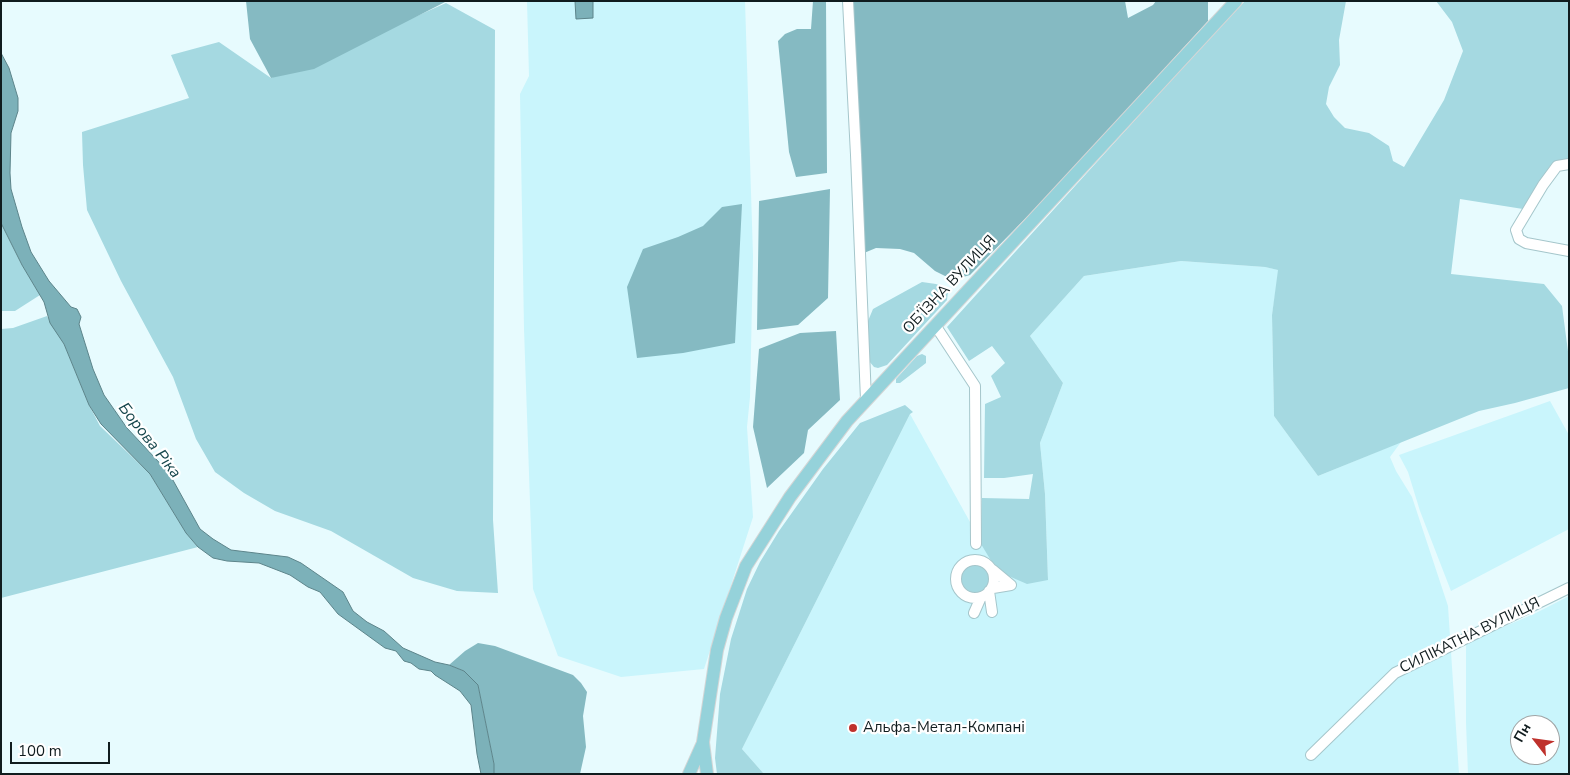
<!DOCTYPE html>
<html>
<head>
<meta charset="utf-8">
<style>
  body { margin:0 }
  #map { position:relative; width:1570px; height:775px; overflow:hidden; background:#e7fbfe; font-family:"Nunito Sans",sans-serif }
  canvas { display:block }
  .frame { position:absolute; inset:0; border:2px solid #101c1e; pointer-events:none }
  .north { position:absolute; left:1510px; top:715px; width:50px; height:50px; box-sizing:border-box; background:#fff; border:1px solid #9fa4a5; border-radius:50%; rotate:300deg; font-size:14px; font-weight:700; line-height:20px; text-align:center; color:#101c1e }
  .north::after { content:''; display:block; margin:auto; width:18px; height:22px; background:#bf312c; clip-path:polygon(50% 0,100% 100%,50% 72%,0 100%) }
  .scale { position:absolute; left:10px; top:742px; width:100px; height:22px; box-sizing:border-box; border:2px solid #101c1e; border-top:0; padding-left:6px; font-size:15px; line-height:18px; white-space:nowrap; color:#101c1e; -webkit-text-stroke:4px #fff; paint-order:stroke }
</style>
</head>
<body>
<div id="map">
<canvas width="1570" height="775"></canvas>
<div class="frame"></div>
<div class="north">Пн</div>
<div class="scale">100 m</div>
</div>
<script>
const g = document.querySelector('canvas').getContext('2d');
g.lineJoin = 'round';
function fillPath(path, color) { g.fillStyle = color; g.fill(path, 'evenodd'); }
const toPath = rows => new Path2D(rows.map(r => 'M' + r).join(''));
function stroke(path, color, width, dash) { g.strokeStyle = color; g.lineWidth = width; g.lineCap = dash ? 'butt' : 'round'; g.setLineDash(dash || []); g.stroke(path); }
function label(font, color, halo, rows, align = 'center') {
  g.font = font + ' "Nunito Sans",sans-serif'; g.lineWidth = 4.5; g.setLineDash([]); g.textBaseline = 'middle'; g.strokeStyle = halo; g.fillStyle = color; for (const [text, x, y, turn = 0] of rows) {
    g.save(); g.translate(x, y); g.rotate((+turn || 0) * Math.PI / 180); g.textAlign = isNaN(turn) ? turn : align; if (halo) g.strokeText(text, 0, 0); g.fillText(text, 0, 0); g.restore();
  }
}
fillPath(toPath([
  [527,1,745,1,753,256,750,397,747,427,753,517,704,669,621,677,558,656,533,589,524,329,520,94,529,76],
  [1181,261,1265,267,1279,270,1272,315,1274,416,1318,476,1401,442,1390,457,1396,471,1412,497,1448,606,1459,774,764,774,742,749,910,414,970,522,1048,579,1045,494,1040,443,1063,383,1030,336,1084,276],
  [1550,401,1569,435,1569,529,1451,591,1420,511,1408,472,1399,455],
  [1569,596,1569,774,1468,774,1466,723,1466,643,1536,613],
  [1520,725,1550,725,1550,755,1520,755]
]), '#c9f5fc');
fillPath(toPath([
  [1245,1,1346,1,1339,40,1340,65,1329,87,1326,104,1334,117,1345,128,1369,133,1389,146,1393,161,1404,167,1444,100,1463,51,1452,22,1436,1,1569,1,1569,161,1550,166,1523,209,1460,199,1451,274,1544,284,1562,306,1569,359,1569,388,1515,403,1479,411,1318,476,1274,416,1272,315,1278,270,1265,267,1181,261,1084,276,1030,336,1063,383,1040,443,1045,494,1048,580,1027,584,1004,574,990,559,981,544,982,498,1029,499,1033,474,1004,478,984,478,985,404,1001,397,991,376,1005,363,992,346,969,361,947,327,1214,33],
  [446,3,495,30,493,520,498,593,457,591,413,578,331,531,275,511,244,493,215,472,196,439,173,377,121,281,87,210,83,165,82,132,189,98,171,55,219,42,271,78,381,32],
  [1,223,22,265,40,295,15,311,1,311],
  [922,282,936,284,946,288,948,291,947,300,887,365,878,368,874,367,869,361,868,321,873,309],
  [47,316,64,344,89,405,100,426,150,474,186,533,198,547,1,598,1,329,13,328],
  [922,354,926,356,926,363,900,383,896,383,896,379,917,356],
  [905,405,913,412,910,414,742,749,764,774,717,774,715,758,720,694,731,639,747,589,760,562,779,531,823,469,860,423],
  '961 578a15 15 0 1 1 30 0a15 15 0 1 1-30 0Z'
]), '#a5d9e1');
fillPath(toPath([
  [246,1,447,1,314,69,271,78,250,39],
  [813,1,826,1,827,173,796,177,789,152,778,41,785,34,797,29,811,29],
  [853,1,1125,1,1128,18,1153,5,1156,1,1208,1,1208,21,1063,180,970,275,956,279,945,276,935,271,914,253,900,249,876,248,864,253],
  [830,189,828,298,798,325,757,330,759,201],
  [742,204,735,343,683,353,637,358,627,287,643,249,678,237,703,226,722,207],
  [836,331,840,400,808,430,804,453,767,488,753,427,759,349,800,333],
  [478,643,495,646,573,675,581,683,587,692,583,716,586,747,580,774,494,774,494,764,478,685,464,671,449,665,465,651]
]), '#85bac2');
const water = toPath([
  [575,1,593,1,593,18,576,19,575,1],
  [1,53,9,68,18,98,18,111,11,133,10,173,11,189,22,227,31,252,49,281,71,307,77,309,81,317,79,324,93,369,104,395,127,428,169,473,200,529,213,539,231,550,288,557,301,563,343,592,353,611,367,622,384,631,403,648,435,662,449,665,464,671,478,685,494,764,494,774,481,774,477,754,471,705,460,691,435,675,431,671,419,669,411,663,404,661,396,651,385,648,338,614,320,592,308,587,290,575,259,563,227,561,213,558,198,547,186,533,150,474,101,424,89,405,64,344,50,323,44,302,22,265,1,223,1,53]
]);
fillPath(water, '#7cb1b9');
stroke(water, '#5c848a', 1);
const minor = toPath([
  [848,1,856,155,866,400],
  [1569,164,1557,166,1543,185,1516,230,1519,239,1526,243,1569,251],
  [935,325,975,386,976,544],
  '956 579a19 19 0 1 1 38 0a19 19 0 1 1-38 0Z',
  [993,588,1011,585,993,570],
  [989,591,992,612],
  [974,613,981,597],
  [1311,755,1395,673,1569,588]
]);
const major = toPath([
  [689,774,702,745],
  [707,774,703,742,717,650,726,618,746,566,790,497,847,421,1236,1]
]);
stroke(minor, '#a5c6cb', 12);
stroke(major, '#d4d6d6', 14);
stroke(minor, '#fff', 10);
stroke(major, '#95d2da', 12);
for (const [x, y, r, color] of [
  [853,728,5,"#bf312c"]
]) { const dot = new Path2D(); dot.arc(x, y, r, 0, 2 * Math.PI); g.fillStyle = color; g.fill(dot); stroke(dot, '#fff', 2); }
label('15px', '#101c1e', '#fff', [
  ["ОБ’ЇЗНА ВУЛИЦЯ",950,285,-47],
  ["СИЛІКАТНА ВУЛИЦЯ",1470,636,-26]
]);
label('15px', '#101c1e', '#fff', [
  ["Альфа-Метал-Компані",863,728]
], 'left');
label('italic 16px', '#15464c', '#fff', [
  ["Борова Ріка",149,441,52]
]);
</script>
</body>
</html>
